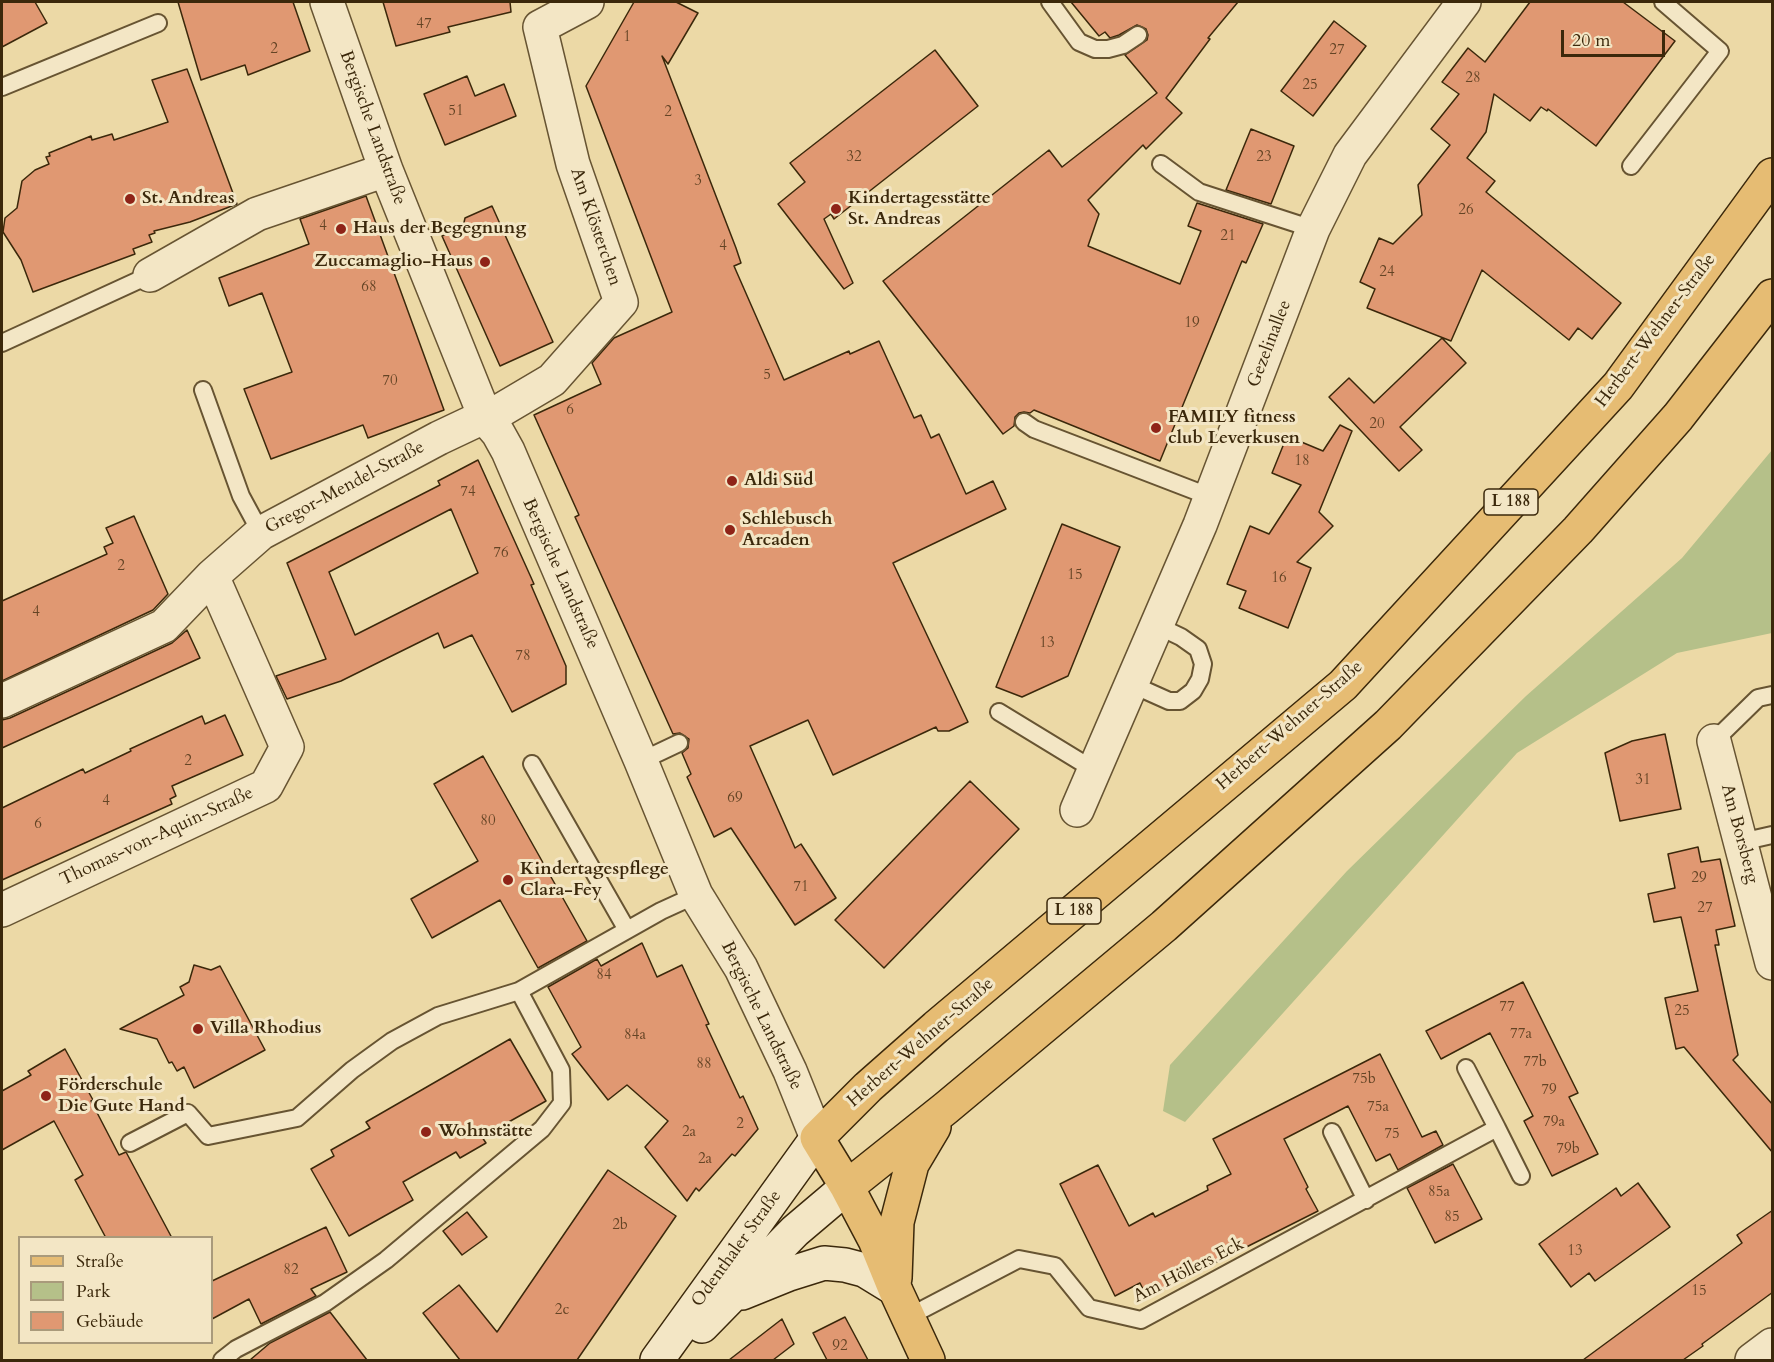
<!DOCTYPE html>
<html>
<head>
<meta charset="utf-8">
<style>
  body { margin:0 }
  #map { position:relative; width:1774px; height:1362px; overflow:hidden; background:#ecd9a6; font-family:Cardo,serif }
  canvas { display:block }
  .frame { position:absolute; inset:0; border:3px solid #3b280b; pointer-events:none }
  .legend { position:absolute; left:18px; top:1236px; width:195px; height:108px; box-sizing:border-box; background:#f3e6c5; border:2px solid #a99a7b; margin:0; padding:8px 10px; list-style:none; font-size:18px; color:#3b280b }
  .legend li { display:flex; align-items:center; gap:12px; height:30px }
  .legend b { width:30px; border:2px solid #a99a7b }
  .scale { position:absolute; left:1561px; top:30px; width:104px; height:27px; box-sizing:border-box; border:3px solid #3b280b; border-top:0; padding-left:8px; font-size:18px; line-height:21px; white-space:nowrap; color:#3b280b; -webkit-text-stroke:4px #f3e6c5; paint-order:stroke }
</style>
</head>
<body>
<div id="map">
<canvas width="1774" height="1362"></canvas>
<div class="frame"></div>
<ul class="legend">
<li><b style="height:8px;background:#e6bc73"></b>Straße</li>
<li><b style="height:16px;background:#b5c089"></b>Park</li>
<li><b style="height:16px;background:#e09872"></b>Gebäude</li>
</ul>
<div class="scale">20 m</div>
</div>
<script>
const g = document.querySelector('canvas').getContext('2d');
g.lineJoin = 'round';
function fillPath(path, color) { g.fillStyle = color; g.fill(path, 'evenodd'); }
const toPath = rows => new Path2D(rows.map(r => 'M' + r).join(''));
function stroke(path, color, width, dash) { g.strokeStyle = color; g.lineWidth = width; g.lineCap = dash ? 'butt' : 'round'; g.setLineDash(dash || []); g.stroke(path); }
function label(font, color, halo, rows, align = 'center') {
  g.font = font + ' Cardo,serif'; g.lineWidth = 6; g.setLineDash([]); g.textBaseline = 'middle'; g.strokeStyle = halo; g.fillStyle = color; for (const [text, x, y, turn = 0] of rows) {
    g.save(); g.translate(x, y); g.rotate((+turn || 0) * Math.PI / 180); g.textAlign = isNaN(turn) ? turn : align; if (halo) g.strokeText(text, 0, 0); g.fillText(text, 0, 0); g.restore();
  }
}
fillPath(toPath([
  [1772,450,1772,633,1677,653,1517,753,1185,1122,1163,1111,1170,1065,1347,871,1526,696,1682,558]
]), '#b5c089');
const building = toPath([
  [2,2,35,2,47,23,2,47,2,2],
  [178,2,293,2,310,51,248,75,245,65,201,80,178,2],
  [383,2,510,2,511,12,448,27,450,32,396,46,383,2],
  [634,2,676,2,698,13,668,64,662,56,736,248,741,263,734,266,784,380,849,351,850,354,879,341,914,418,921,415,931,438,939,434,966,494,993,481,1006,509,893,563,968,722,949,731,938,731,936,727,833,775,808,720,750,746,795,848,801,844,836,898,795,925,731,828,714,837,687,777,691,774,682,753,688,748,689,739,680,733,673,734,575,517,579,515,534,415,601,384,592,363,614,338,672,312,586,86,634,2],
  [1071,2,1238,2,1208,38,1210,39,1166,98,1182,113,1146,149,1143,145,1088,200,1099,214,1088,246,1180,284,1201,231,1188,226,1197,203,1263,224,1246,263,1242,261,1160,461,1034,410,1030,413,1024,412,1019,413,1015,417,1014,426,1003,434,883,281,1049,150,1062,167,1157,93,1125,55,1147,40,1148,35,1146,29,1137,25,1119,35,1110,38,1105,32,1099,36,1071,2],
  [1530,2,1623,2,1675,41,1596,146,1548,109,1547,111,1541,107,1530,121,1494,94,1486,132,1467,158,1495,181,1486,192,1621,303,1592,339,1578,328,1569,340,1482,270,1451,341,1367,308,1375,289,1360,282,1379,238,1393,244,1422,215,1418,185,1450,145,1431,129,1459,94,1442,82,1468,48,1485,62,1530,2],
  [1334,21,1366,46,1313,116,1281,91,1334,21],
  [935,50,978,106,834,219,831,214,824,219,853,283,844,289,778,204,805,182,790,163,935,50],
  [187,69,237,204,190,222,154,231,155,233,149,235,152,242,133,249,135,254,33,292,21,260,3,232,5,218,17,208,22,181,35,170,49,164,46,157,50,156,49,153,91,136,92,140,112,134,114,140,168,122,152,80,187,69],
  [467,76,475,96,504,84,516,116,445,145,424,94,467,76],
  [1251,129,1294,146,1271,204,1226,190,1251,129],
  [366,196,444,410,368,438,363,425,271,459,244,389,292,372,262,293,229,306,219,278,309,244,300,219,366,196],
  [492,206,553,342,500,366,442,236,463,227,465,218,492,206],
  [1442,338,1466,363,1400,427,1422,450,1399,471,1329,397,1349,378,1374,403,1442,338],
  [1340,425,1352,431,1319,512,1333,526,1297,562,1311,568,1288,628,1239,608,1246,591,1227,584,1250,526,1269,534,1301,485,1272,473,1287,436,1323,451,1340,425],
  [478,460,534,584,531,585,566,666,566,684,512,712,472,635,444,648,438,633,341,681,287,699,276,676,326,659,287,563,440,485,438,481,478,460],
  [451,509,478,573,355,635,329,572,451,509],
  [134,516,168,594,153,610,2,681,2,601,107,554,104,547,113,543,106,528,134,516],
  [1062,524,1120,547,1068,676,1022,697,996,687,1062,524],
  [187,630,200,658,2,748,2,720,10,718,172,643,187,630],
  [225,715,243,755,172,786,176,796,170,799,172,804,2,880,2,808,83,769,85,773,131,751,130,749,202,716,205,724,225,715],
  [1665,734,1681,809,1620,821,1605,753,1632,741,1665,734],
  [483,756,587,941,538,968,500,900,432,938,411,899,478,861,434,784,483,756],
  [970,781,1019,829,884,968,835,920,970,781],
  [1698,847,1701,862,1720,859,1735,926,1716,930,1719,945,1715,945,1738,1055,1733,1060,1773,1105,1773,1153,1684,1047,1676,1049,1665,998,1698,991,1681,917,1654,922,1648,894,1675,888,1668,854,1698,847],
  [642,943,657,977,682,965,709,1024,706,1025,740,1098,743,1096,758,1129,735,1156,732,1154,699,1191,696,1188,687,1201,645,1147,668,1121,627,1085,608,1100,572,1054,581,1047,548,987,597,959,601,966,642,943],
  [194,965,211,970,220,966,265,1050,194,1088,184,1067,177,1071,172,1062,169,1063,157,1039,120,1029,184,995,180,987,189,982,194,965],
  [1523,982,1578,1093,1569,1097,1598,1154,1552,1176,1524,1121,1533,1116,1490,1033,1441,1059,1426,1031,1523,982],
  [510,1039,546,1101,482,1137,486,1143,460,1158,456,1152,403,1182,413,1200,349,1236,311,1169,334,1156,331,1150,370,1128,366,1122,510,1039],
  [65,1049,93,1100,91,1101,119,1155,126,1152,172,1238,106,1238,75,1180,83,1175,54,1121,2,1150,2,1091,31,1075,28,1071,65,1049],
  [1380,1054,1422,1137,1436,1131,1443,1145,1398,1170,1390,1154,1376,1161,1348,1106,1284,1139,1308,1187,1306,1189,1318,1211,1147,1297,1140,1283,1115,1296,1060,1184,1098,1165,1129,1226,1153,1213,1155,1217,1208,1190,1207,1186,1231,1174,1213,1139,1380,1054],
  [1453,1164,1482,1219,1435,1243,1407,1188,1453,1164],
  [608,1170,676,1216,577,1360,460,1360,423,1313,459,1285,497,1332,608,1170],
  [1638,1183,1670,1227,1595,1281,1589,1273,1571,1287,1539,1244,1616,1188,1621,1196,1638,1183],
  [1773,1210,1773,1292,1702,1344,1703,1346,1683,1360,1583,1360,1742,1243,1737,1235,1773,1210],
  [467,1212,487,1237,462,1255,443,1231,467,1212],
  [326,1227,347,1272,311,1289,316,1296,261,1324,249,1299,212,1319,212,1281,326,1227],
  [330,1312,367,1360,250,1360,270,1343,330,1312],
  [845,1317,868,1360,827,1360,813,1333,845,1317],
  [782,1319,794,1344,773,1360,729,1360,782,1319]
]);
fillPath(building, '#e09872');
stroke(building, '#3b280b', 1.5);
const lane = toPath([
  [1050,2,1079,42,1095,49,1108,49,1123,45,1138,35],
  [2,87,158,23],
  [1161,164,1199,192,1313,229],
  [1631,166,1720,51,1663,2],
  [2,343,150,275],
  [203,390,241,496,261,533],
  [1024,422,1034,429,1211,497],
  [1131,684,1169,701,1180,701,1193,691,1200,679,1203,664,1198,649,1181,637,1158,626],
  [999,712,1081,762,1094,767],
  [1714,741,1758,698,1772,695],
  [641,761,679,743],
  [532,764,627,930],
  [1741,842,1772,835],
  [1497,1128,1521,1176],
  [1332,1132,1366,1200],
  [130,1143,188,1113,208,1136,297,1118,352,1070,392,1041,438,1016,519,991,661,911,696,895],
  [908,1317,1019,1259,1055,1266,1089,1308,1141,1320,1497,1128,1466,1068],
  [222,1360,236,1349,325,1303,386,1260,542,1129,562,1103,561,1070,519,991]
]);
const street = toPath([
  [327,2,386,170,486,419,498,433,508,451,641,761,696,895,741,968,790,1071,817,1138],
  [150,275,257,214,386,170],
  [2,701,164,626,212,576,261,533,439,438,475,421,486,419,552,380,621,302,573,164,540,27,587,2],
  [1714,741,1772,963],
  [1077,810,1200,525,1313,229,1350,155,1464,2],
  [2,910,266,786,287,747,212,576],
  [1752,1360,1772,1345]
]);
const secondary = toPath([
  [742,1293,789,1274,824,1263,845,1265,864,1270,895,1289],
  [702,1326,795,1231,847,1187],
  [657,1360,817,1138]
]);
const primary = toPath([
  [847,1187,946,1108,1164,926,1388,725,1578,530,1678,417,1772,296],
  [895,1278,897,1222,912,1164,934,1127],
  [928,1360,895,1289,875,1240,847,1187,817,1138,868,1087,936,1027,1343,685,1618,386,1772,175]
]);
stroke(lane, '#675432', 20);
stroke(street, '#675432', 36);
stroke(secondary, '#3b280b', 36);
stroke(primary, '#3b280b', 36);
stroke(lane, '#f3e6c5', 16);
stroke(street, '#f3e6c5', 33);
stroke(secondary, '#f3e6c5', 33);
stroke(primary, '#e6bc73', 33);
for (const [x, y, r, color] of [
  [130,199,6,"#8f2418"],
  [836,209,6,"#8f2418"],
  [341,229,6,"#8f2418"],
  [485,262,6,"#8f2418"],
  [1156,428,6,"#8f2418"],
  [732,481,6,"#8f2418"],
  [730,530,6,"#8f2418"],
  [508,880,6,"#8f2418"],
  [198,1029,6,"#8f2418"],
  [46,1096,6,"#8f2418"],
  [426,1132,6,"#8f2418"]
]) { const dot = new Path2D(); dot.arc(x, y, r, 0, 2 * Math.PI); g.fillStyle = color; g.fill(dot); stroke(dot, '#f3e6c5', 2); }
label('15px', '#644425', null, [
  ["47",424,25],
  ["1",627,38],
  ["2",274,50],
  ["27",1337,51],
  ["28",1473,79],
  ["25",1310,86],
  ["51",456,112],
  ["2",668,113],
  ["32",854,158],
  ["23",1264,158],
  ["3",698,182],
  ["26",1466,211],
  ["4",323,227],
  ["21",1228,237],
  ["4",723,247],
  ["24",1387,273],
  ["68",369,288],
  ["19",1192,324],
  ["5",767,376],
  ["70",390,382],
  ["6",570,411],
  ["20",1377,425],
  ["18",1302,462],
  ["74",468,493],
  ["76",501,554],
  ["2",121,567],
  ["15",1075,576],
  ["16",1279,579],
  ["4",36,613],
  ["13",1047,644],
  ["78",523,657],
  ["2",188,762],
  ["31",1643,781],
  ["69",735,799],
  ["4",106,802],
  ["80",488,822],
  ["6",38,825],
  ["29",1699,879],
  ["71",801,888],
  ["27",1705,909],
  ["84",604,976],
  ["77",1507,1008],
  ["25",1682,1012],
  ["77a",1521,1035],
  ["84a",635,1036],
  ["77b",1535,1063],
  ["88",704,1065],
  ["75b",1364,1080],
  ["79",1549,1091],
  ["75a",1378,1108],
  ["79a",1554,1123],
  ["2",740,1125],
  ["2a",689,1133],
  ["75",1392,1135],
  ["79b",1568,1150],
  ["2a",705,1160],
  ["85a",1439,1193],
  ["85",1452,1218],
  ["2b",620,1226],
  ["13",1575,1252],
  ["82",291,1271],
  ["15",1699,1292],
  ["2c",562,1311],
  ["92",840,1347]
]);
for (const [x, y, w] of [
  [1511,502,54],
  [1074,911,54]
]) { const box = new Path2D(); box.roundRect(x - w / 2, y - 13, w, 26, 4.5); g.fillStyle = '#f3e6c5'; g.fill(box); stroke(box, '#3b280b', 1.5); }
label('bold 16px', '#3b280b', null, [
  ["L 188",1511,502],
  ["L 188",1074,911]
]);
label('18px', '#3b280b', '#f3e6c5', [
  ["Bergische Landstraße",372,128,70],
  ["Am Klösterchen",595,227,71],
  ["Herbert-Wehner-Straße",1656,331,-53],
  ["Gezelinallee",1270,344,-69],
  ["Gregor-Mendel-Straße",345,488,-28],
  ["Bergische Landstraße",560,574,66],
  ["Herbert-Wehner-Straße",1290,726,-41],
  ["Am Borsberg",1739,834,75],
  ["Thomas-von-Aquin-Straße",157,837,-25],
  ["Bergische Landstraße",761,1016,64],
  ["Herbert-Wehner-Straße",921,1043,-41],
  ["Odenthaler Straße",737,1249,-54],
  ["Am Höllers Eck",1189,1271,-27]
]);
label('bold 18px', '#3b280b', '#f3e6c5', [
  ["St. Andreas",142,199],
  ["Kindertagesstätte",848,199],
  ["St. Andreas",848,220],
  ["Haus der Begegnung",353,229],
  ["Zuccamaglio-Haus",473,262,"right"],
  ["FAMILY fitness",1168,418],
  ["club Leverkusen",1168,439],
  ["Aldi Süd",744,481],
  ["Schlebusch",742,520],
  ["Arcaden",742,541],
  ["Kindertagespflege",520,870],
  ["Clara-Fey",520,891],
  ["Villa Rhodius",210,1029],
  ["Förderschule",58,1086],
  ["Die Gute Hand",58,1107],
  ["Wohnstätte",438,1132]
], 'left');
</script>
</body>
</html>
